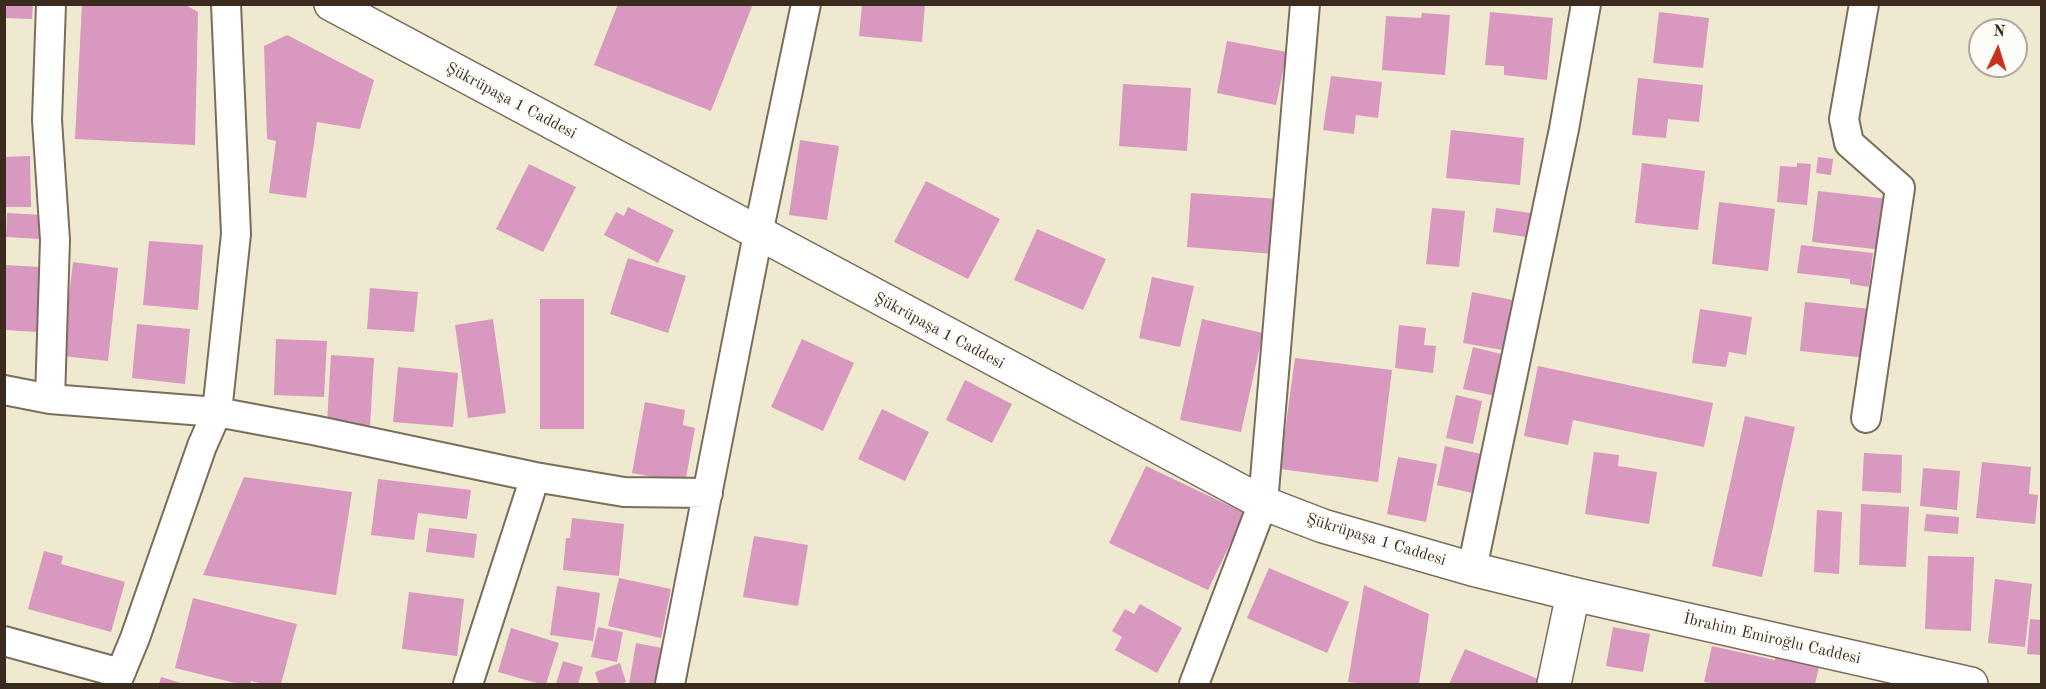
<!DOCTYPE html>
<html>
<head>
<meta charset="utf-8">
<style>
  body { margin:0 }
  #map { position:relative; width:2046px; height:689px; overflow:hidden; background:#efe9cf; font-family:"Old Standard TT",serif }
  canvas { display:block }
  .frame { position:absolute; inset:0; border:6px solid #3b2a1e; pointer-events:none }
  .north { position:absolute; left:1968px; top:18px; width:60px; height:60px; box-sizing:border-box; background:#fdfcf7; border:2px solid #afa8a0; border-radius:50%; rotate:4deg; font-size:16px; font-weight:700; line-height:24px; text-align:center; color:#3b2a1e }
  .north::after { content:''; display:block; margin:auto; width:21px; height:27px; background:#c8321e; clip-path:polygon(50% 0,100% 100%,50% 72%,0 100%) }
</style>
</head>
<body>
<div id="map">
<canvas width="2046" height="689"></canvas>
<div class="frame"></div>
<div class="north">N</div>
</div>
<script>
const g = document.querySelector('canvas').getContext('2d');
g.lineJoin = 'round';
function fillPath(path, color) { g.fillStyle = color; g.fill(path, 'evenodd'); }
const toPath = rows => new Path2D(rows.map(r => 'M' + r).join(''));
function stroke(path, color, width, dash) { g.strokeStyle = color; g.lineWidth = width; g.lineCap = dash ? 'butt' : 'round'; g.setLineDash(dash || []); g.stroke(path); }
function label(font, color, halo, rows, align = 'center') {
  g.font = font + ' "Old Standard TT",serif'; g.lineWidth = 5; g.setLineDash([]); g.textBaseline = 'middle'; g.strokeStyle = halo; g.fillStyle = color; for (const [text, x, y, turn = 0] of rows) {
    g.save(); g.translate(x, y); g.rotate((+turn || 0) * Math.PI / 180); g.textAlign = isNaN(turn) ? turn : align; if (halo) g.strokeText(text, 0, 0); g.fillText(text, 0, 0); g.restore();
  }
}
fillPath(toPath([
  [4,4,33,4,32,19,4,18],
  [82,4,184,4,198,12,195,145,75,139],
  [618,4,753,4,711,111,594,65],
  [862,4,925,4,922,42,859,36],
  [1490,12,1553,18,1547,80,1504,75,1504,66,1485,65],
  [1659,12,1709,18,1703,68,1653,63],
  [1422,13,1450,15,1445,75,1382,70,1386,16,1421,18],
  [287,35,374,80,360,129,317,122,306,198,269,193,276,141,267,139,264,46],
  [1227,41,1287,52,1276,105,1217,93],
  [1331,76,1382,82,1378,118,1356,115,1354,134,1323,130],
  [1638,78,1703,85,1699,122,1668,119,1666,138,1632,135],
  [1123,84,1191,88,1187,151,1119,146],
  [1451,130,1524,138,1520,185,1446,178],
  [800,140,839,146,827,220,789,215],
  [30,156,31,207,4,207,4,157],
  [1818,157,1833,159,1831,175,1816,173],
  [1642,163,1705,171,1698,230,1635,223],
  [1797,163,1811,164,1807,205,1777,202,1780,166,1797,167],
  [529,164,576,187,543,252,496,229],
  [926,181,1000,219,968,279,894,242],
  [1818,191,1889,199,1883,250,1812,242],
  [1191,193,1278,199,1274,254,1187,247],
  [1719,202,1775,209,1768,271,1712,264],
  [628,207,674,230,658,263,604,235,616,212,624,216],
  [1432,208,1465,211,1459,267,1426,264],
  [1496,208,1537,214,1533,238,1493,232],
  [7,213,41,215,40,239,6,237],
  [1037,229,1106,259,1083,310,1014,280],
  [149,241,203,245,198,310,143,305],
  [1801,245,1873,253,1869,287,1850,284,1850,279,1797,273],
  [628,258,686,276,668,333,610,314],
  [73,262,118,268,108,361,62,356],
  [4,265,41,267,38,332,4,330],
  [1152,277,1194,286,1180,347,1139,338],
  [370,288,418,292,414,332,367,329],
  [1472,292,1518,301,1508,351,1463,343],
  [540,299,584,299,584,429,540,429],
  [1805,302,1871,309,1866,358,1800,351],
  [1700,309,1752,317,1746,355,1729,352,1726,367,1692,363],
  [493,319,506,413,468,418,455,325],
  [1202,319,1263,333,1241,432,1180,420],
  [137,324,190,329,185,384,132,378],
  [1399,325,1426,328,1424,345,1436,346,1433,373,1395,368],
  [276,339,327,341,324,397,274,395],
  [802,339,854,363,823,431,771,407],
  [1473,347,1505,355,1496,396,1463,389],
  [331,355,374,358,370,426,327,424],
  [1295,358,1392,370,1378,482,1280,469],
  [1538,366,1713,403,1704,447,1573,420,1568,445,1524,436],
  [398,367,458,373,453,427,393,422],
  [965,380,1012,404,992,443,946,420],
  [1456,395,1482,401,1473,444,1446,438],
  [645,402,685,410,683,425,695,428,685,483,632,473],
  [882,409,929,432,905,481,858,459],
  [1745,416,1795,427,1762,577,1712,566],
  [1445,446,1481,454,1472,493,1437,485],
  [1594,452,1619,455,1618,466,1657,472,1649,524,1585,514],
  [1864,453,1902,455,1901,493,1862,491],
  [1398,457,1437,464,1426,522,1387,514],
  [1982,462,2031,467,2029,494,2038,495,2035,524,1976,518],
  [1146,466,1245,513,1208,590,1109,543],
  [1923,468,1960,471,1957,510,1920,506],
  [244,477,352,492,336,595,203,575],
  [378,479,471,490,467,519,418,513,414,540,371,535],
  [1861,504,1909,507,1906,567,1859,565],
  [1817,510,1842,512,1839,574,1814,572],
  [1926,514,1959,517,1958,534,1924,531],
  [572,518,624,524,619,576,563,570,566,538,570,538],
  [429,528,477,534,474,558,426,552],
  [754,536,808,545,798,606,743,597],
  [44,551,63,556,61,564,125,582,111,632,28,609],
  [1928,556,1974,557,1971,631,1925,629],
  [1269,568,1349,602,1327,653,1247,618],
  [619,578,671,589,661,638,608,626],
  [1995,579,2032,584,2025,647,1988,643],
  [1364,585,1429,614,1419,684,1367,684,1348,682],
  [557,586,600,593,593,641,550,635],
  [409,592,464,599,457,656,402,649],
  [193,598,297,624,281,684,264,684,251,681,250,684,239,684,175,668],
  [1140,604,1182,628,1157,673,1115,650,1122,637,1112,631,1125,609,1134,614],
  [2030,619,2042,620,2042,655,2027,654],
  [598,627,623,632,617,662,591,657],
  [1613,627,1650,634,1643,672,1606,666],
  [511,628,559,643,546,684,540,684,498,672],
  [636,643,662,648,656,684,629,684],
  [1712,646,1775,660,1777,653,1820,663,1815,684,1718,684,1704,682],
  [1465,649,1543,681,1541,684,1449,684],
  [563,661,583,667,578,684,556,684],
  [620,663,626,682,620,684,599,684,595,672],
  [161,677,184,684,159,684]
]), '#d998c0');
const minor = toPath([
  [1864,4,1844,119,1849,143,1900,188,1866,418],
  [4,390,50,399,217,412,313,430,535,477,624,492,708,493],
  [50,399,55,240,47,120,51,4],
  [1472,569,1564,129,1586,4],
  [4,641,120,673],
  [116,684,135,638,202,446,217,412,236,234,226,4],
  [468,684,535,477],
  [670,684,758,234,806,4],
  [1194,684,1263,503,1305,4]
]);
const tertiary = toPath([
  [1573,594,1971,684]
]);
const secondary = toPath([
  [331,4,1263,503,1323,526,1472,569,1573,594,1554,684]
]);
stroke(minor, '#7a6d5c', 32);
stroke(tertiary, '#7a6d5c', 36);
stroke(secondary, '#7a6d5c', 36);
stroke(minor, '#fff', 28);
stroke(tertiary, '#fff', 33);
stroke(secondary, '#fff', 33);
label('16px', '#3b2a1e', '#fdfcf7', [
  ["Şükrüpaşa 1 Caddesi",511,101,28],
  ["Şükrüpaşa 1 Caddesi",939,331,28],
  ["Şükrüpaşa 1 Caddesi",1376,540,17],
  ["İbrahim Emiroğlu Caddesi",1772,639,13]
]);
</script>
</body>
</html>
